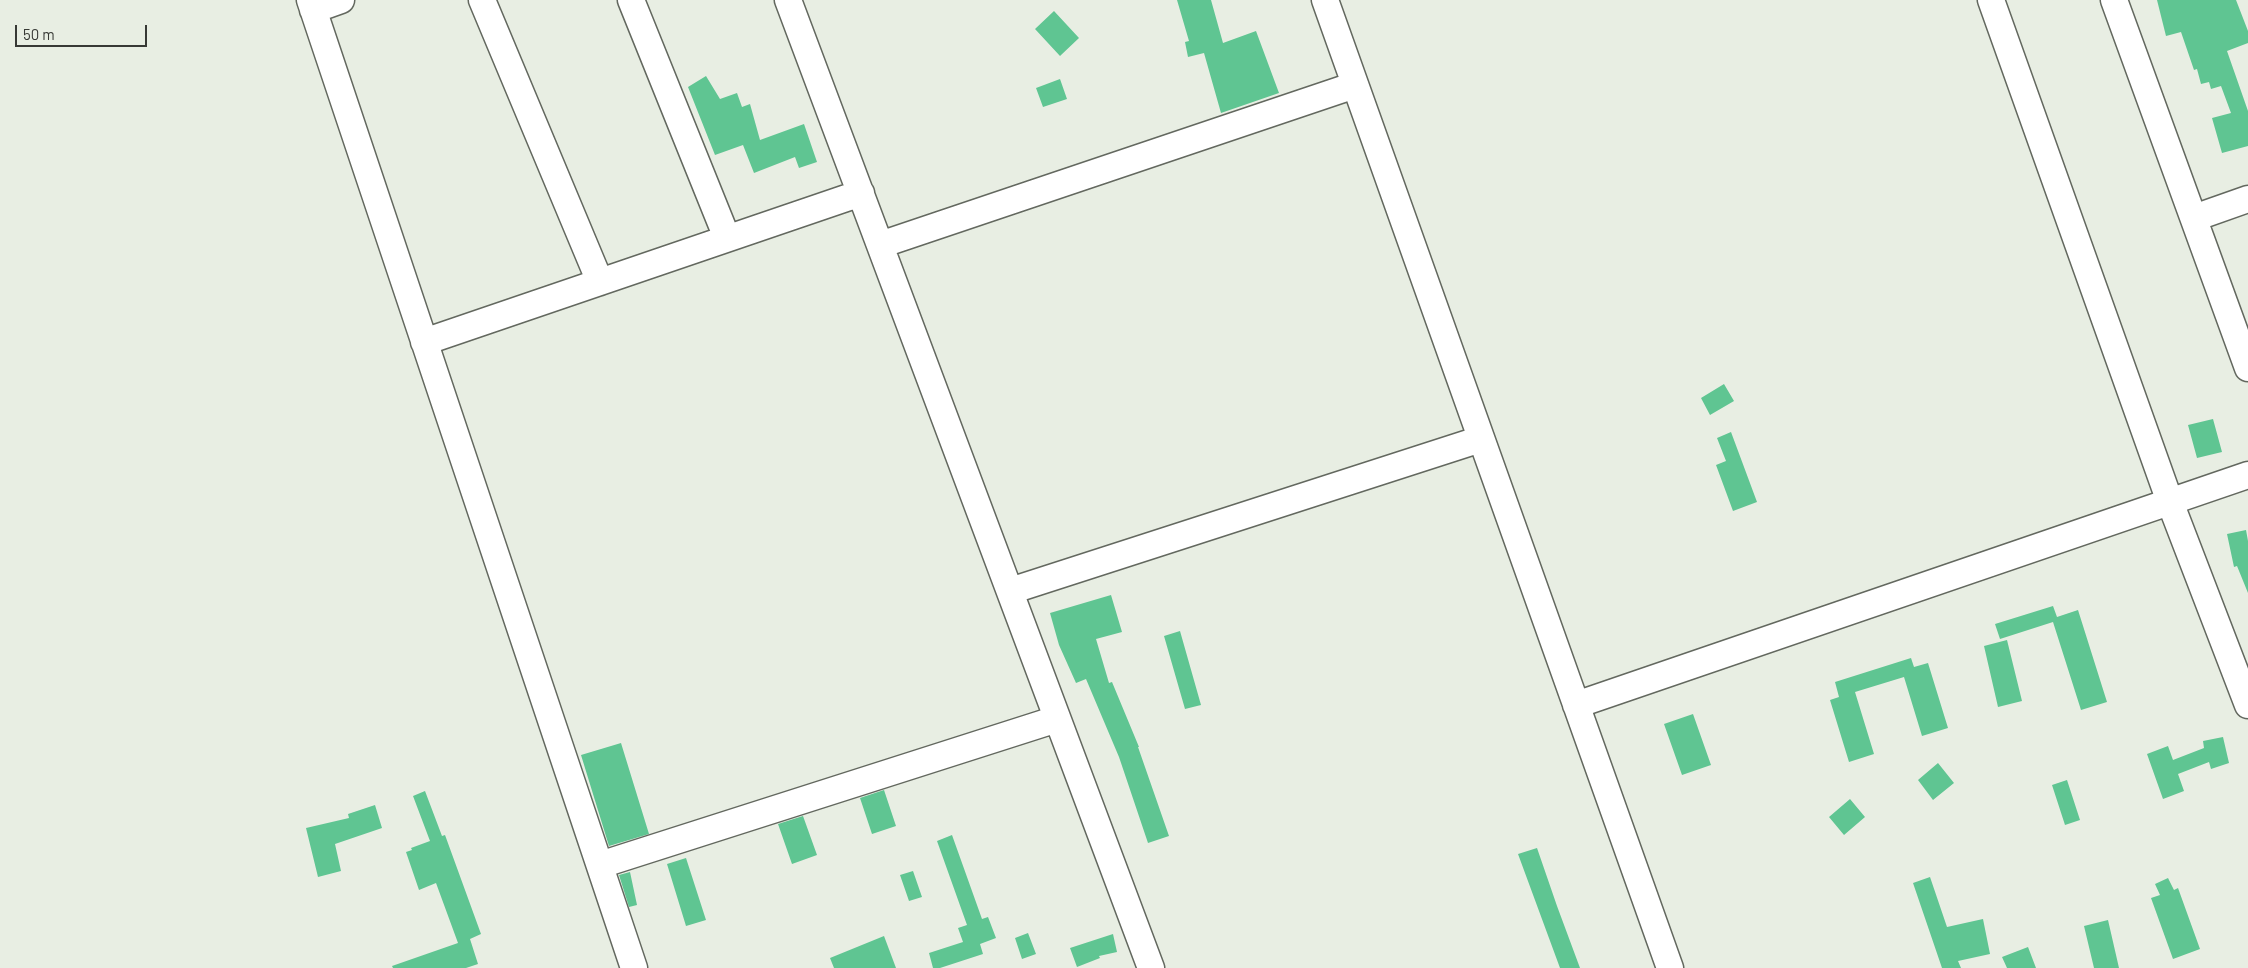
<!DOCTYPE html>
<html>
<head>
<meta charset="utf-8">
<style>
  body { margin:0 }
  #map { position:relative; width:2248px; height:968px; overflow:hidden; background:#e8eee3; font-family:Barlow,sans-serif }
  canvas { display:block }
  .scale { position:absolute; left:15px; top:25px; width:132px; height:22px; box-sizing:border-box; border:2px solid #373935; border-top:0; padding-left:6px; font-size:15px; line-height:18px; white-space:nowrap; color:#373935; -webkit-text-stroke:4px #e8eee3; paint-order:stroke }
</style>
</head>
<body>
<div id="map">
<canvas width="2248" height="968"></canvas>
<div class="scale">50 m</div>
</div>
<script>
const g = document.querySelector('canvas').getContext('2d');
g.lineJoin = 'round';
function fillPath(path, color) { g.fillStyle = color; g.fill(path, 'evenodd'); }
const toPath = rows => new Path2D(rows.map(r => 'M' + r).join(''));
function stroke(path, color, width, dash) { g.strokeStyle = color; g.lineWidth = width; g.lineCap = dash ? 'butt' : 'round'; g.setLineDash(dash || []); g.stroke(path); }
fillPath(toPath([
  [1177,0,1211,0,1223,43,1256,31,1279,93,1221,113,1204,53,1188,57,1185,42,1189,41],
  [2157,0,2236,0,2248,31,2248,43,2227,51,2248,111,2248,146,2222,153,2212,118,2231,113,2221,86,2211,89,2209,82,2201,84,2197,69,2194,70,2181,32,2166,36],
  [1054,11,1079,38,1060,56,1035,29],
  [706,76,720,99,737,93,742,107,750,104,760,140,804,124,817,162,799,168,795,157,754,173,743,145,715,155,688,87],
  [1060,79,1067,99,1043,107,1036,88],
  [1724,384,1734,401,1710,415,1701,398],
  [2213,419,2222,452,2197,458,2188,425],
  [1731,432,1757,502,1733,511,1716,465,1726,461,1717,438],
  [2246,530,2248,541,2248,593,2237,566,2234,567,2227,534],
  [1111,595,1122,632,1096,639,1109,683,1112,682,1139,747,1138,747,1169,836,1148,843,1119,757,1086,679,1076,683,1059,645,1050,613],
  [2053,606,2057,617,2078,610,2107,702,2081,710,2053,622,2000,639,1995,624],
  [1180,631,1201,705,1185,709,1164,636],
  [2007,640,2022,701,1998,707,1984,646],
  [1911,658,1914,667,1928,663,1948,728,1922,736,1904,677,1855,692,1874,754,1849,762,1830,700,1839,697,1835,682],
  [1693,714,1711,765,1682,775,1664,724],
  [2223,737,2229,763,2211,769,2209,762,2178,774,2184,791,2163,799,2147,754,2168,746,2173,760,2204,748,2203,741],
  [621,743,649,834,609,846,581,755],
  [1938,763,1954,783,1933,800,1918,780],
  [2067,780,2080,820,2065,825,2052,785],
  [884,790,896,826,872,834,860,798],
  [425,791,442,836,445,835,481,934,470,939,478,964,466,968,393,968,392,966,458,943,436,883,419,890,406,852,412,850,411,848,430,841,413,796],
  [1850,799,1865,817,1844,835,1829,817],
  [375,805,382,828,335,844,341,871,318,877,306,828,349,818,348,814],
  [803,816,817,855,792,864,778,824],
  [952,835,982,919,988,917,996,938,980,944,983,954,940,968,933,968,929,953,963,942,958,928,967,925,937,841],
  [1537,848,1557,906,1580,968,1560,968,1518,854],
  [686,858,706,920,686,926,667,864],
  [913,871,922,897,909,901,900,875],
  [630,872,637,905,629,907,619,875],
  [1930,877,1947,927,1983,919,1990,954,1958,961,1961,968,1942,968,1913,883],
  [2168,878,2174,890,2178,888,2200,949,2173,959,2151,898,2160,895,2155,884],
  [2108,920,2119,968,2094,968,2084,926],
  [1028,933,1036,954,1022,959,1015,938],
  [1113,934,1117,952,1099,956,1100,958,1077,967,1070,948],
  [884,936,896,968,834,968,830,958],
  [2028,947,2036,968,2007,968,2002,957]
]), '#5fc592');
const minor = toPath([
  [310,0,634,968],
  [482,0,600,282],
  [631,0,727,238],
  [788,0,1151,968],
  [1325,0,1670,968],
  [1991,0,2170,502,2248,705],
  [2114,0,2248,368],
  [313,10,341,0],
  [2194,218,2248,199],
  [880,245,1355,85],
  [424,342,861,193],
  [1010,591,1481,439],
  [1576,705,2248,475],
  [600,865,1057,719]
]);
stroke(minor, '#63685f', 29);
stroke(minor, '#fff', 26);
</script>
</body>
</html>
